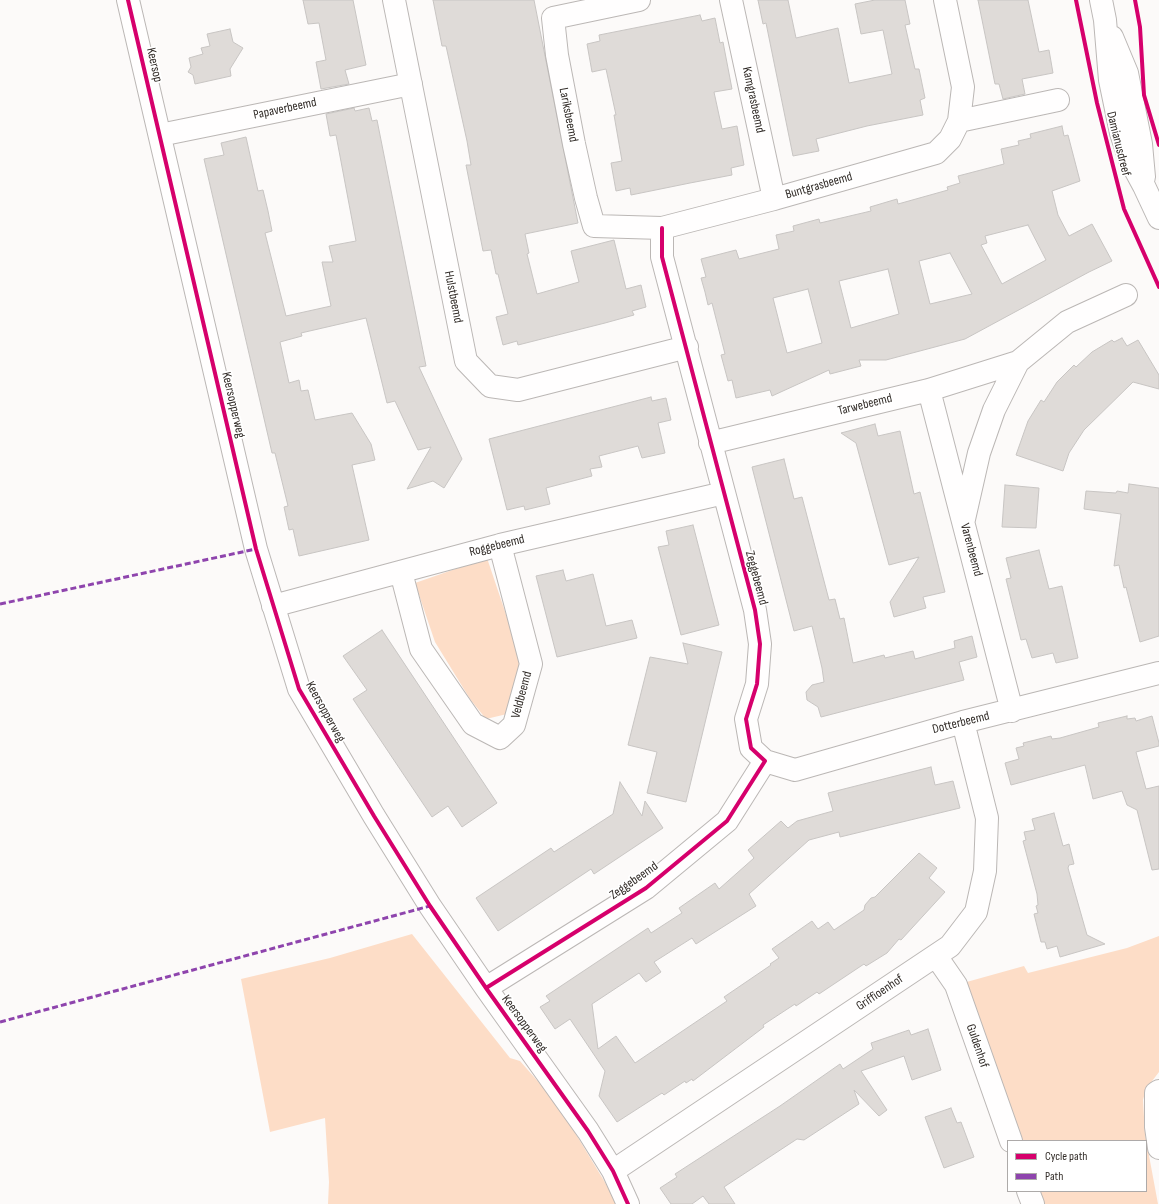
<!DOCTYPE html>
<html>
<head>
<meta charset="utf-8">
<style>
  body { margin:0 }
  #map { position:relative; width:1159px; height:1204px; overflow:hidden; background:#fcfaf9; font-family:"Sofia Sans Condensed",sans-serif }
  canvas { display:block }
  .legend { position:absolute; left:1007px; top:1140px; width:140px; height:52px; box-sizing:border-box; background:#fff; border:1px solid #adaaa9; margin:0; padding:5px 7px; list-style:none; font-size:12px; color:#312b27 }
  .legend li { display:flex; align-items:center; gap:8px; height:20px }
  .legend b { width:20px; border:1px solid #adaaa9 }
</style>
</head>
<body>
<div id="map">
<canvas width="1159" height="1204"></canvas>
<ul class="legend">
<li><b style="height:5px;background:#d6006c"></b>Cycle path</li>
<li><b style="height:5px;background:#8e44ad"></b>Path</li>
</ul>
</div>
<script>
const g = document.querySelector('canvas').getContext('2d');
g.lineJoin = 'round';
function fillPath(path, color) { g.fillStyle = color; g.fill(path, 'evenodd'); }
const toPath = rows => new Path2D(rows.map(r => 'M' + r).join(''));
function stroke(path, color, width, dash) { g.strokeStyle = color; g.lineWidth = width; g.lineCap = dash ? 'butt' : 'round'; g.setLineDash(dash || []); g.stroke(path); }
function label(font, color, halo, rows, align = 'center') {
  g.font = font + ' "Sofia Sans Condensed",sans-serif'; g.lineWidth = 3.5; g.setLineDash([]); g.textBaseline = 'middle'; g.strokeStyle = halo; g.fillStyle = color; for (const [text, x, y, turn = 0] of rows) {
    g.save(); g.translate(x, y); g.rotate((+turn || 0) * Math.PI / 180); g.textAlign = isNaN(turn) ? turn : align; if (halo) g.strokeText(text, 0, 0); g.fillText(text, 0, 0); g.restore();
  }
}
fillPath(toPath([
  [487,558,521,659,507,714,486,719,470,699,435,642,415,583],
  [412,934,510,1058,520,1061,542,1086,574,1131,618,1204,328,1204,329,1182,325,1118,270,1132,241,979,330,958],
  [1159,936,1159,1072,1146,1089,1143,1100,1145,1134,1158,1204,1042,1204,1038,1191,1146,1191,1146,1141,1020,1141,963,983,1024,966,1028,973,1127,948]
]), '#fdddc7');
const building = toPath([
  [303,0,353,0,366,65,345,70,349,84,321,89,316,62,326,60,319,23,308,24,303,0],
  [433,0,534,0,578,223,525,234,529,253,527,254,537,294,579,282,571,251,614,240,626,289,641,285,646,307,632,311,634,315,605,323,518,345,517,341,503,345,496,317,508,314,498,274,496,274,491,250,483,251,466,165,471,165,467,141,446,46,442,46,433,0],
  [758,0,788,0,796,38,838,28,849,83,892,74,883,30,861,34,855,4,875,0,905,0,910,24,905,25,915,69,919,69,925,98,920,100,923,115,867,126,816,139,819,151,793,156,766,23,763,24,758,0],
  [978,0,1028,0,1039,52,1049,50,1053,73,1022,79,1025,94,1003,99,999,84,995,84,978,0],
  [700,15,702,21,715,18,720,43,723,42,732,89,714,92,722,129,737,126,744,165,731,168,732,175,690,183,631,195,630,188,616,191,611,163,622,161,614,115,616,115,606,69,592,72,587,44,600,41,599,35,700,15],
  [230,29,233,42,243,48,230,69,231,76,195,84,193,75,188,72,191,67,189,58,203,54,201,48,210,46,207,34,230,29],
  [354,108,355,111,369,108,372,121,377,120,426,366,419,367,462,459,444,488,433,481,407,489,431,447,418,450,395,401,387,403,366,318,301,333,302,336,280,342,289,383,299,380,301,391,308,390,315,420,352,413,371,444,375,460,352,465,369,540,299,556,293,529,289,530,284,507,288,506,275,453,272,453,204,159,224,155,221,143,246,137,258,191,263,190,268,211,272,231,265,233,286,316,331,306,322,262,333,262,329,246,356,241,336,135,330,136,326,114,354,108],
  [1062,126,1064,136,1068,135,1080,181,1052,191,1058,215,1069,236,1092,224,1112,261,1089,272,965,339,886,360,859,360,861,366,830,374,829,370,772,396,770,390,736,398,732,380,728,381,721,355,725,354,712,303,708,305,705,292,701,278,706,277,701,259,736,250,739,259,779,249,776,235,794,231,793,226,819,219,820,223,871,211,870,207,897,199,898,204,948,190,947,187,960,183,958,176,1004,164,1001,149,1019,145,1018,141,1031,138,1030,134,1062,126],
  [1028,225,1046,260,1002,284,981,245,987,243,985,236,1028,225],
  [950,253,972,294,930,304,919,261,950,253],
  [888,269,899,314,851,328,839,281,888,269],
  [808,289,822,343,787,353,773,298,808,289],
  [1122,338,1127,346,1138,340,1159,375,1159,389,1133,382,1084,430,1069,453,1063,471,1016,455,1028,421,1041,400,1044,402,1057,382,1074,365,1076,367,1092,352,1112,340,1114,342,1122,338],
  [651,397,652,401,666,398,671,420,658,423,665,453,642,458,638,446,599,456,602,467,590,469,592,476,546,488,550,504,525,510,524,506,507,510,489,439,651,397],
  [875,424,878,436,900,431,914,494,920,492,945,592,923,597,926,608,894,617,890,602,919,557,889,565,856,443,841,433,875,424],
  [784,459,794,499,802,497,829,600,835,599,840,619,844,618,853,663,884,655,885,658,913,651,915,659,955,648,954,641,972,636,977,657,959,662,964,680,821,717,818,707,807,700,806,692,812,685,824,682,822,668,812,626,794,631,752,467,784,459],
  [1129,484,1159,488,1159,636,1140,642,1126,587,1124,588,1119,565,1114,566,1121,514,1084,509,1086,491,1116,493,1117,491,1128,493,1129,484],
  [1005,485,1039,488,1036,528,1002,527,1005,485],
  [693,525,719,625,681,635,658,547,669,545,666,531,693,525],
  [1039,550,1049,589,1062,586,1078,658,1056,663,1053,653,1032,658,1026,639,1021,640,1006,579,1011,578,1006,558,1039,550],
  [563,570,566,581,593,574,606,626,632,620,637,638,557,657,536,576,563,570],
  [382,630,497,803,462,827,448,806,432,817,353,699,367,690,343,656,382,630],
  [683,643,722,652,686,802,647,793,657,752,628,745,650,657,688,664,683,643],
  [1127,716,1127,719,1135,718,1136,721,1152,716,1159,743,1159,746,1136,752,1146,789,1159,786,1159,869,1152,870,1137,810,1127,805,1122,791,1093,799,1085,765,1011,785,1005,763,1019,759,1016,748,1024,746,1023,743,1051,736,1052,739,1060,738,1099,727,1098,723,1127,716],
  [931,767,935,785,953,781,960,808,840,837,839,832,809,840,749,894,756,906,696,944,692,938,654,962,661,972,646,982,639,973,592,1004,598,1049,616,1036,635,1063,727,1001,724,997,771,965,770,964,779,958,772,949,812,921,818,929,828,922,834,930,864,910,865,905,871,898,875,897,919,853,937,868,929,878,945,892,901,940,899,939,887,953,866,966,864,964,819,994,817,992,796,1006,795,1004,763,1025,764,1027,693,1081,692,1079,686,1083,685,1081,664,1095,662,1093,617,1122,599,1096,605,1071,570,1019,555,1029,540,1007,550,1001,546,996,648,928,651,933,682,913,679,908,715,883,719,889,754,858,748,850,781,821,788,828,797,821,833,811,828,793,931,767],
  [620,782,642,816,645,801,663,828,594,874,591,869,498,931,476,898,551,848,554,852,613,814,620,782],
  [1054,813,1063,846,1069,844,1074,864,1069,865,1068,868,1087,935,1105,944,1060,957,1057,946,1047,949,1045,942,1041,942,1034,914,1038,913,1036,906,1038,905,1037,894,1023,841,1026,840,1024,832,1035,830,1032,819,1054,813],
  [928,1029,941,1070,912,1080,904,1056,861,1071,887,1110,879,1116,854,1090,859,1104,804,1140,797,1139,724,1187,735,1204,709,1204,703,1196,692,1204,671,1204,660,1188,677,1177,675,1174,780,1106,840,1064,843,1069,873,1049,871,1043,909,1030,911,1035,928,1029],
  [951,1108,957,1123,961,1122,974,1157,944,1168,925,1117,951,1108]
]);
fillPath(building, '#dfdbd8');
stroke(building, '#c8c5c3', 1);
const minor = toPath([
  [128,0,256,549,299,689,374,816,430,906,486,988,588,1131,613,1171,628,1204],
  [394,0,466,361,490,386,518,390,687,347],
  [639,0,553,18,557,55,574,144,586,198,594,226,662,228,774,199,936,153,950,139,959,121,963,87,945,0],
  [731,0,774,199],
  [1101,0,1105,20,1110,80,1121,133,1130,160,1144,186,1159,218],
  [1112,37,1127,73,1141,144,1144,177],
  [959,121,1058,100],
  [160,135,411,84],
  [929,390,1012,711],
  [710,443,929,390,1018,362,1067,322,1126,295],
  [964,519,979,453,994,410,1018,362],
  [401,572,421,649,473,724,500,738,514,725,531,664,500,545],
  [273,606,500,545,724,493],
  [765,761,795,770,963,722,1159,673],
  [936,956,956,985,1011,1141],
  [486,988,646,888,727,821,765,761,751,748,746,719,757,684,760,644,755,610,662,257,662,228],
  [1159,1091,1156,1093,1156,1127,1159,1148],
  [613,1171,950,946,976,912,985,871,987,818,963,722],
  [1028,1191,1033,1204]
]);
stroke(minor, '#bbb7b5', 24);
stroke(minor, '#fffefe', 22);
stroke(toPath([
  [0,604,256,549],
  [0,1022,430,906]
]), '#8e44ad', 3, [6, 3]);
stroke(toPath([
  [128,0,256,549,299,689,374,816,430,906,486,988,588,1131,613,1171,628,1204],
  [1076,0,1097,103,1124,209,1159,287],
  [1135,0,1140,27,1144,95,1159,145],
  [486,988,646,888,727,821,765,761,751,748,746,719,757,684,760,644,755,610,662,257,662,228]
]), '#d6006c', 4);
label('13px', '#312b27', '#fff', [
  ["Keersop",154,65,77],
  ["Kamgrasbeemd",753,100,78],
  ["Papaverbeemd",285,109,-12],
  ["Lariksbeemd",568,115,79],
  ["Damianusdreef",1118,144,76],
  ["Buntgrasbeemd",819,186,-16],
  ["Hulstbeemd",453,297,79],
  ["Keersopperweg",233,405,77],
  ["Tarwebeemd",865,405,-14],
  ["Roggebeemd",497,546,-14],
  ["Varenbeemd",971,550,75],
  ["Zeggebeemd",756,578,75],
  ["Veldbeemd",522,695,-75],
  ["Keersopperweg",325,712,61],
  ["Dotterbeemd",961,723,-14],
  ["Zeggebeemd",634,881,-35],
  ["Griffioenhof",880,993,-34],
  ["Keersopperweg",524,1024,54],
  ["Guldenhof",977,1046,71]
]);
</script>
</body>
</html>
